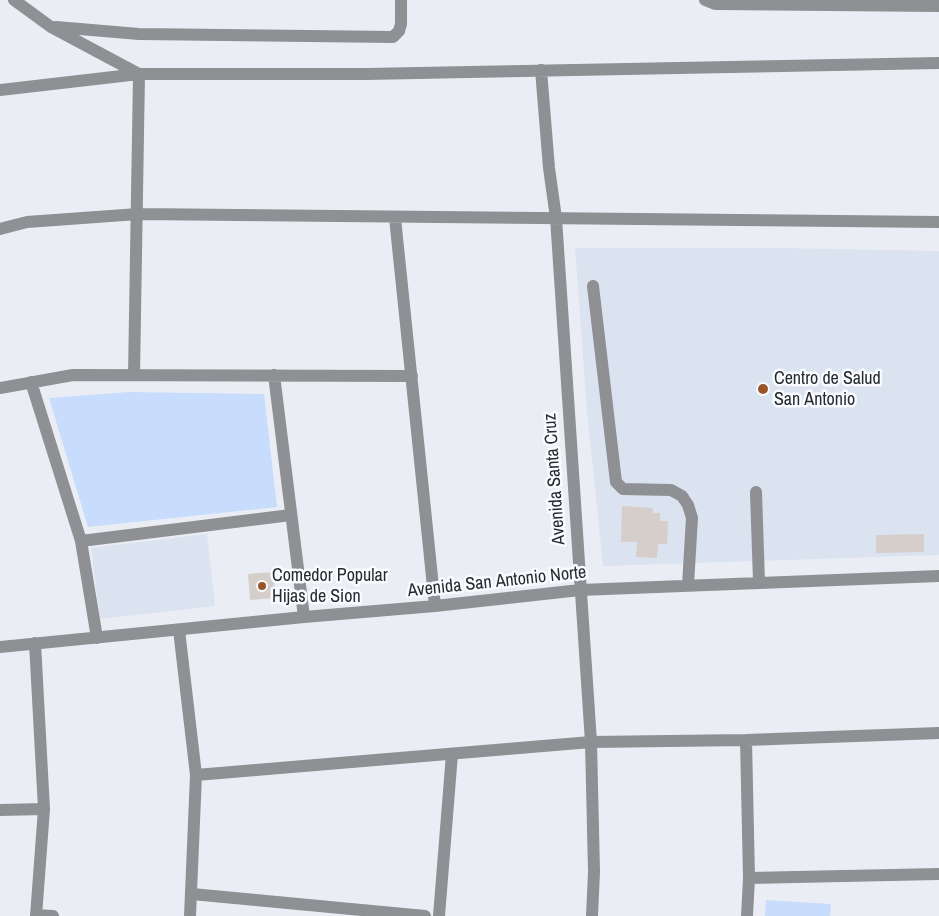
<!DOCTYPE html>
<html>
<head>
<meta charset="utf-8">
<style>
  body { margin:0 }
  canvas { display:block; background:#eaeef4 }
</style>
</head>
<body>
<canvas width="939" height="916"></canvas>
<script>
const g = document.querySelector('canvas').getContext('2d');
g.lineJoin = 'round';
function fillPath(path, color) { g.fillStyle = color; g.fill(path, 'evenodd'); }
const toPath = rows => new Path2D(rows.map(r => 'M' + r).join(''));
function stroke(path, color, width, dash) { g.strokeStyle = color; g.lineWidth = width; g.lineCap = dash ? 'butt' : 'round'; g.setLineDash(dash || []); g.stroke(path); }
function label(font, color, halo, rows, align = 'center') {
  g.font = font + ' "Archivo Narrow",sans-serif'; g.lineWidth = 5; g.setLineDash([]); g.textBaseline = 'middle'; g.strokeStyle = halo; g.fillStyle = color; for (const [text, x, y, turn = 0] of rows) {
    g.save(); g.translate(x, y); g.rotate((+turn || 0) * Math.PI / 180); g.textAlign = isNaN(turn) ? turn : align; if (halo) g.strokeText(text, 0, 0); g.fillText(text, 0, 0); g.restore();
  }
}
fillPath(toPath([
  [575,248,781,248,939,251,939,555,603,566,587,411],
  [207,534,215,606,100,619,91,548]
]), '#dbe3f0');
fillPath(toPath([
  [129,392,264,394,277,507,88,527,49,398],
  [766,900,831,904,830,916,765,916]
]), '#c8dcfd');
fillPath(toPath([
  [622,506,653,508,653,513,660,513,660,521,668,521,667,544,658,544,657,558,636,557,637,542,621,542],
  [924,534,924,552,876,553,876,535],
  [273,572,276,598,250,600,248,574]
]), '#d5ceca');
stroke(toPath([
  [14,0,51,27,139,74,134,375],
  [705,0,715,4,939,6],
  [56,27,139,34,393,37,399,31,401,24,401,0],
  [541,70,549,168,556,218,591,742,594,872,592,916],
  [0,90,139,74,366,74,939,63],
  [395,218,435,606],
  [0,229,27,222,138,214,939,222],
  [593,286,616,482,623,489,671,490,682,496,688,505,692,518,688,585],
  [274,375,304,617],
  [31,382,81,541,97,638],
  [0,388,73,375,412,376],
  [756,492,759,582],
  [81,541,291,515],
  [179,630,196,775,190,916],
  [35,643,44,809,36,916],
  [0,647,304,617,435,606,580,590,939,576],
  [746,740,749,878,747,916],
  [196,775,591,742,746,740,939,733],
  [0,810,44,809],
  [749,878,939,874],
  [192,894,425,916],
  [36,915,53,916],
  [439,916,452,754]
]), '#8f9093', 12);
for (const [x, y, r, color] of [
  [763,389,6,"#9a5529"],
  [262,586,5,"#9a5529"]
]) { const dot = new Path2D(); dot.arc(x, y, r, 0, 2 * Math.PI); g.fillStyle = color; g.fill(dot); stroke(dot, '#f8fbff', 2); }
label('18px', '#282a2c', '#f8fbff', [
  ["Centro de Salud",774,379],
  ["San Antonio",774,400],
  ["Comedor Popular",272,576],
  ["Hijas de Sion",272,597]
], 'left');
label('18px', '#282a2c', '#f8fbff', [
  ["Avenida Santa Cruz",555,479,-94],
  ["Avenida San Antonio Norte",497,582,-6]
]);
</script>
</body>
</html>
